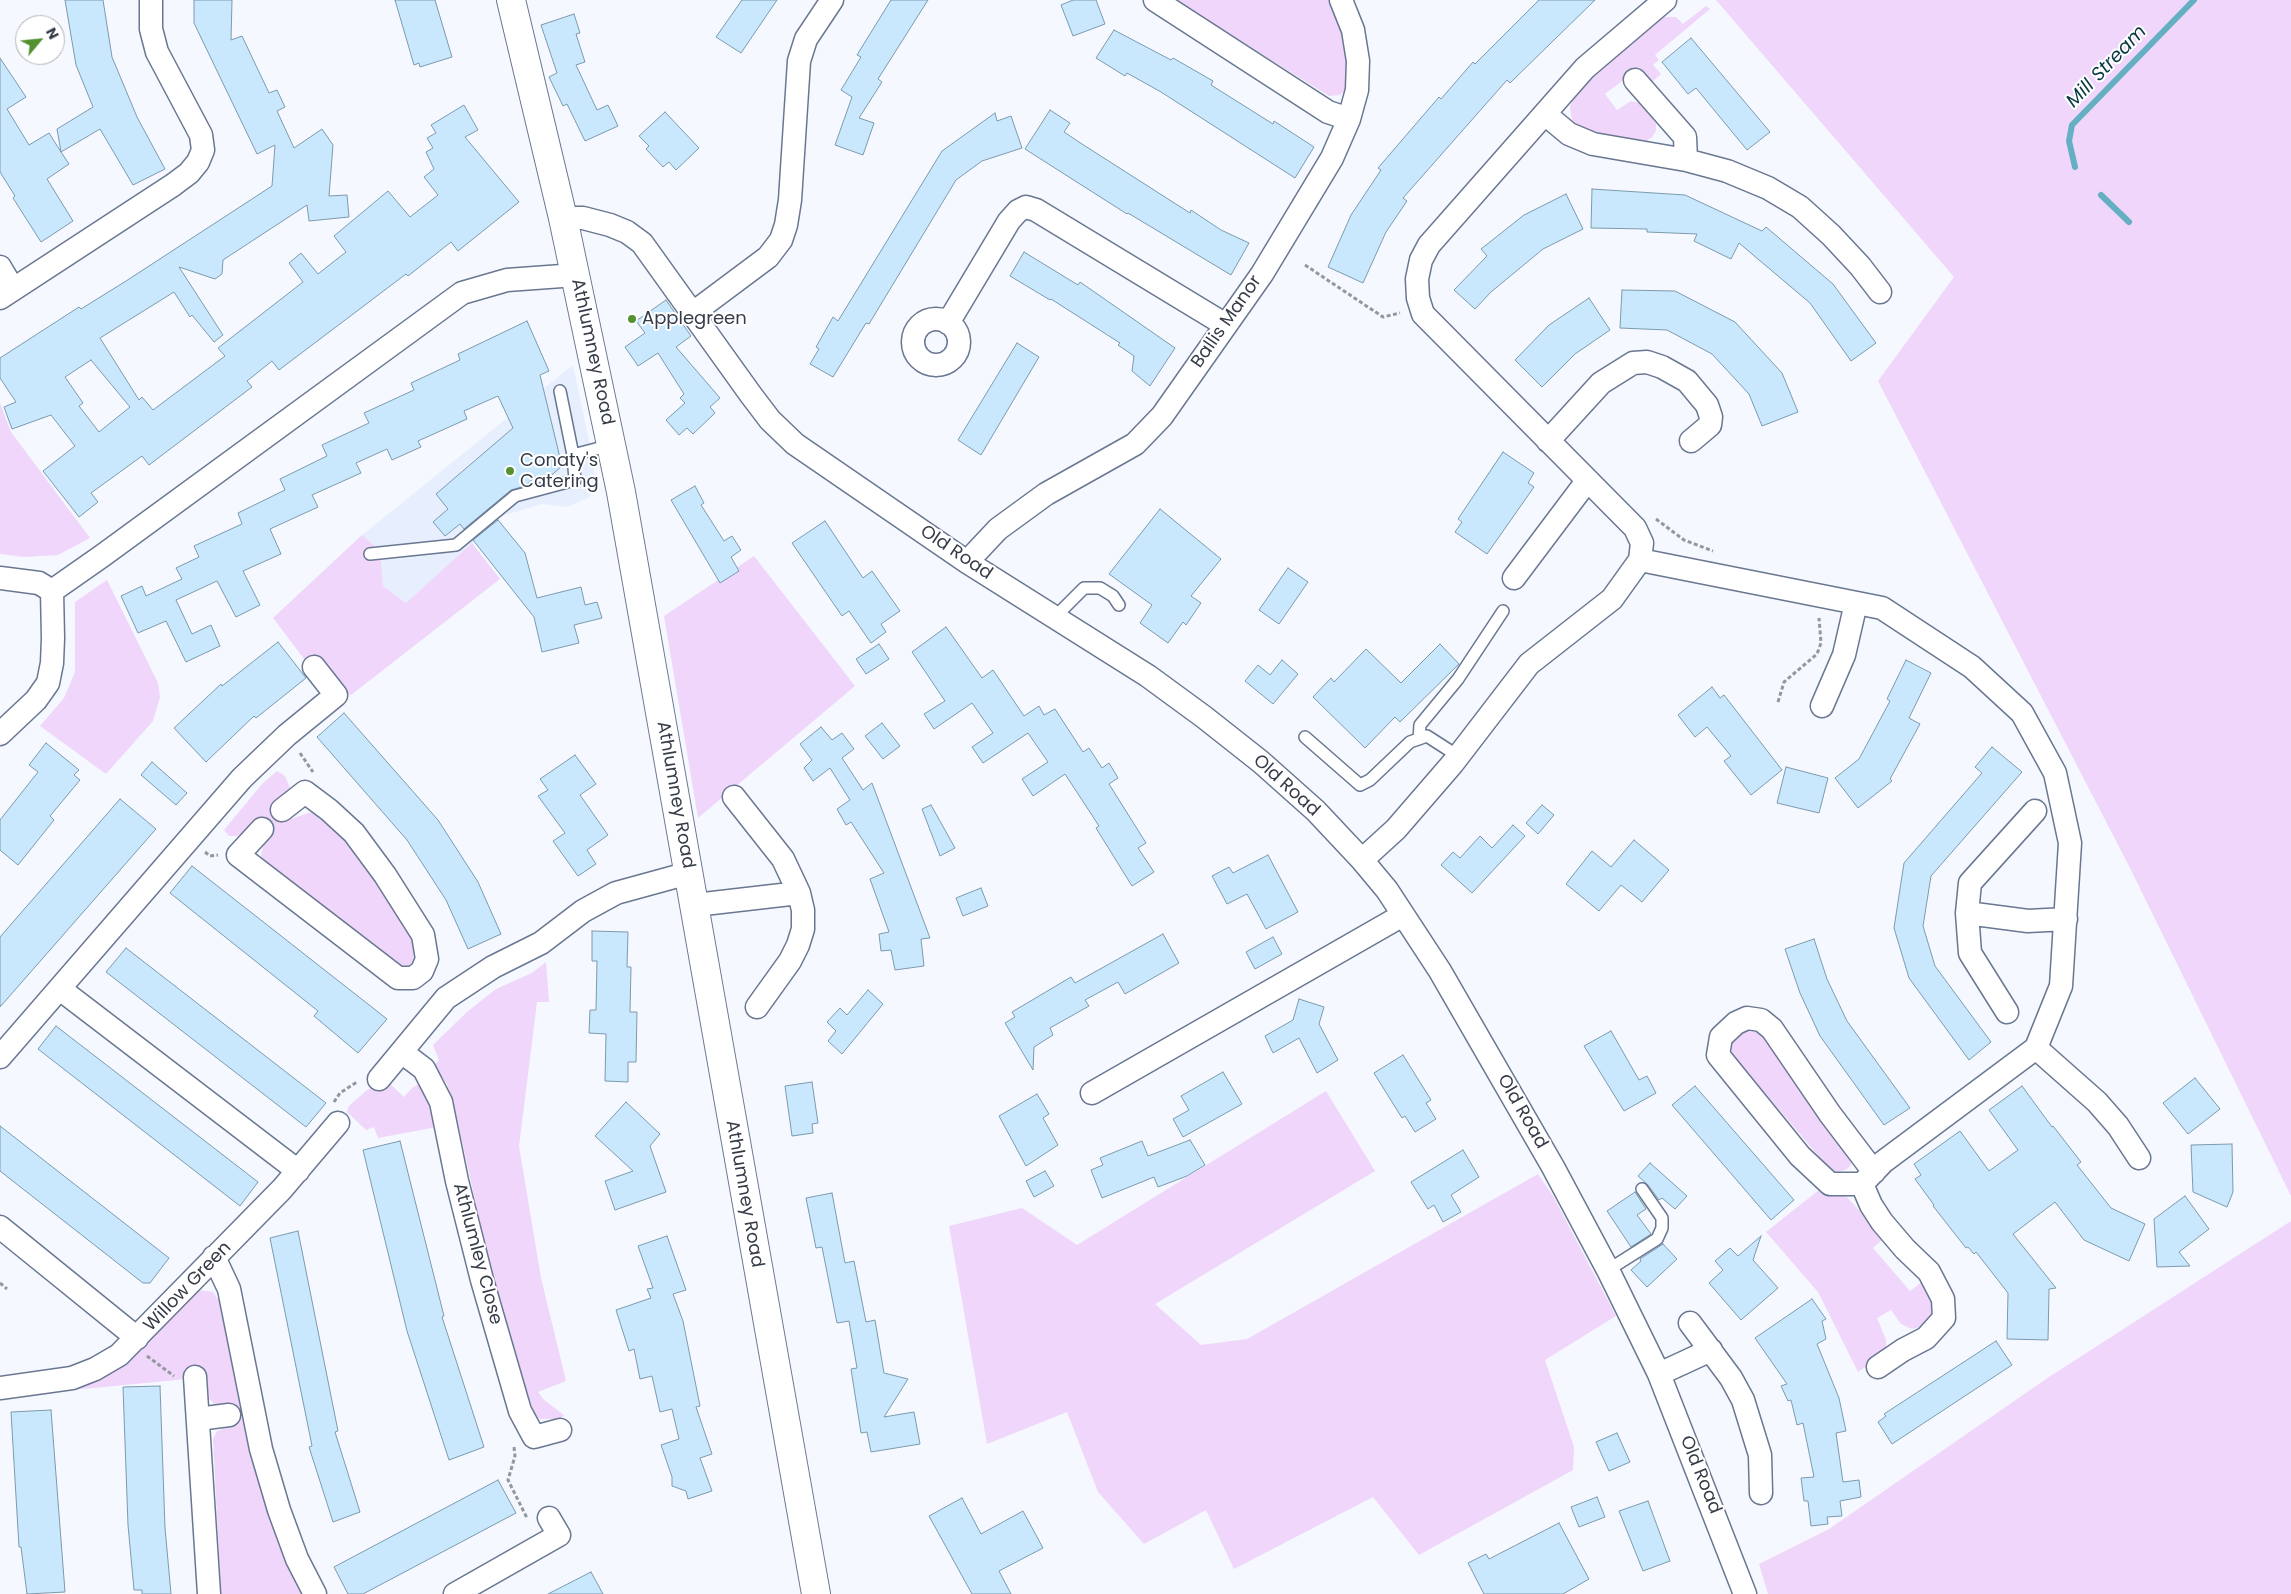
<!DOCTYPE html>
<html>
<head>
<meta charset="utf-8">
<style>
  body { margin:0 }
  #map { position:relative; width:2291px; height:1594px; overflow:hidden; background:#f5f8fe; font-family:Poppins,sans-serif }
  canvas { display:block }
  .north { position:absolute; left:15px; top:15px; width:50px; height:50px; box-sizing:border-box; background:#fff; border:1px solid #aeb1b5; border-radius:50%; rotate:62deg; font-size:14px; font-weight:700; line-height:20px; text-align:center; color:#353b47 }
  .north::after { content:''; display:block; margin:auto; width:18px; height:22px; background:#549131; clip-path:polygon(50% 0,100% 100%,50% 72%,0 100%) }
</style>
</head>
<body>
<div id="map">
<canvas width="2291" height="1594"></canvas>
<div class="north">N</div>
</div>
<script>
const g = document.querySelector('canvas').getContext('2d');
g.lineJoin = 'round';
function fillPath(path, color) { g.fillStyle = color; g.fill(path, 'evenodd'); }
const toPath = rows => new Path2D(rows.map(r => 'M' + r).join(''));
function stroke(path, color, width, dash) { g.strokeStyle = color; g.lineWidth = width; g.lineCap = dash ? 'butt' : 'round'; g.setLineDash(dash || []); g.stroke(path); }
function label(font, color, halo, rows, align = 'center') {
  g.font = font + ' Poppins,sans-serif'; g.lineWidth = 4; g.setLineDash([]); g.textBaseline = 'middle'; g.strokeStyle = halo; g.fillStyle = color; for (const [text, x, y, turn = 0] of rows) {
    g.save(); g.translate(x, y); g.rotate((+turn || 0) * Math.PI / 180); g.textAlign = isNaN(turn) ? turn : align; if (halo) g.strokeText(text, 0, 0); g.fillText(text, 0, 0); g.restore();
  }
}
fillPath(toPath([
  [573,365,591,450,597,489,588,498,567,507,542,504,502,516,406,603,383,586,380,550,362,535]
]), '#e7effe');
fillPath(toPath([
  [1175,0,1330,0,1345,35,1347,89,1340,95,1329,96],
  [1716,0,2291,0,2291,1196,2129,866,1878,381,1954,277],
  [1706,6,1710,9,1655,55,1659,60,1653,65,1661,74,1652,82,1639,68,1605,94,1617,110,1631,101,1639,103,1649,113,1656,124,1656,131,1652,137,1644,143,1585,132,1572,121,1570,107,1575,93,1662,17,1676,17,1683,24],
  [0,403,11,432,90,538,58,555,24,557,0,554],
  [362,535,380,550,383,586,406,603,472,543,500,579,351,695,324,685,273,618],
  [754,556,855,686,698,818,664,616],
  [107,580,158,683,160,697,153,721,106,774,40,726,64,698,75,672,75,602],
  [277,771,285,776,290,788,287,801,279,808,288,820,311,812,333,825,395,905,415,944,419,960,411,969,404,970,263,862,261,854,265,840,248,830,237,836,229,836,224,830,263,783],
  [546,962,549,1002,537,1002,519,1146,541,1278,566,1381,538,1392,544,1400,564,1415,560,1419,540,1419,534,1413,498,1306,457,1118,447,1084,434,1065,439,1060,433,1045,467,1012,496,989,532,973],
  [1753,1028,1764,1033,1852,1159,1851,1165,1847,1169,1837,1173,1827,1166,1732,1054,1730,1043,1737,1033],
  [387,1081,404,1097,413,1087,419,1084,426,1087,437,1127,378,1138,374,1127,366,1130,347,1112,349,1106,367,1090],
  [1326,1091,1375,1171,1155,1304,1201,1345,1247,1339,1538,1174,1553,1196,1616,1316,1545,1360,1574,1447,1573,1470,1419,1555,1373,1497,1234,1569,1206,1510,1144,1544,1098,1492,1067,1412,987,1444,949,1226,1022,1208,1077,1245],
  [1819,1190,1846,1196,1884,1238,1873,1248,1910,1291,1927,1278,1937,1314,1924,1326,1912,1329,1901,1324,1891,1310,1877,1318,1886,1340,1886,1346,1881,1356,1858,1372,1818,1292,1766,1232],
  [2291,1221,2291,1594,1768,1594,1759,1564,1829,1529,2049,1377],
  [200,1290,213,1292,222,1305,255,1467,277,1541,301,1594,221,1594,213,1439,217,1431,235,1425,232,1407,214,1404,209,1398,207,1377,73,1390,94,1382,125,1364]
]), '#efd6fa');
stroke(toPath([
  [2075,167,2069,141,2072,125,2194,0],
  [2101,195,2129,222]
]), '#65afc2', 6);
const building = toPath([
  [65,0,103,0,112,57,137,117,165,169,133,185,100,129,61,152,69,164,47,179,73,221,41,242,13,198,15,196,0,172,0,58,26,97,7,109,29,145,49,133,61,152,57,129,93,107,76,65,65,0],
  [194,0,232,0,231,40,242,36,269,93,277,90,285,107,277,111,294,148,322,129,333,145,329,196,347,195,349,217,309,221,307,205,223,260,222,274,215,279,179,267,223,335,214,342,192,315,190,317,174,292,100,338,139,400,142,397,153,410,225,356,218,348,303,282,289,263,301,253,318,274,346,252,334,236,388,191,410,217,438,195,424,177,434,169,426,152,433,148,427,138,436,133,431,125,464,105,478,130,465,137,519,202,458,251,451,242,408,276,406,274,279,370,272,361,247,381,252,387,149,465,142,456,91,493,98,502,79,517,43,471,75,446,51,415,12,429,4,407,16,402,0,378,0,358,79,307,81,309,126,281,272,186,275,145,257,154,194,23,194,0],
  [91,360,130,407,99,432,79,406,83,403,65,377,91,360],
  [395,0,435,0,452,57,420,67,419,63,414,65,395,0],
  [742,0,777,0,741,53,716,37,742,0],
  [891,0,928,0,878,79,882,82,859,118,874,123,863,155,835,145,852,97,841,90,861,57,857,55,891,0],
  [1073,0,1096,0,1105,24,1073,36,1061,5,1073,0],
  [1539,0,1595,0,1510,83,1507,80,1403,198,1407,201,1386,232,1363,283,1328,267,1351,215,1381,170,1378,168,1439,97,1441,99,1473,62,1475,64,1539,0],
  [574,14,580,33,576,34,585,62,576,65,597,110,608,105,618,126,585,141,567,104,563,106,549,77,557,73,541,25,574,14],
  [1114,30,1171,60,1173,58,1213,81,1211,85,1246,107,1273,124,1274,121,1314,147,1295,178,1161,92,1127,73,1125,76,1096,58,1114,30],
  [1691,38,1770,132,1747,150,1696,88,1688,94,1662,62,1691,38],
  [1050,110,1070,123,1064,132,1082,144,1190,213,1191,210,1221,230,1249,243,1231,275,1128,213,1127,214,1025,149,1050,110],
  [665,112,699,148,676,170,669,162,663,167,646,149,649,146,639,136,665,112],
  [995,113,997,121,1011,116,1022,148,982,161,956,180,869,324,866,323,833,377,810,364,819,349,816,347,833,317,838,321,942,151,995,113],
  [1592,189,1685,195,1762,231,1766,227,1833,284,1876,343,1851,361,1810,303,1739,243,1731,259,1694,241,1697,234,1647,232,1647,229,1591,228,1592,189],
  [1566,194,1583,229,1543,249,1491,292,1475,309,1454,290,1487,256,1481,249,1524,215,1566,194],
  [1024,252,1078,285,1080,282,1175,348,1150,386,1132,371,1134,356,1118,345,1120,343,1051,299,1050,300,1010,276,1024,252],
  [1622,290,1675,291,1735,322,1782,373,1798,412,1762,426,1749,394,1712,354,1667,330,1620,328,1622,290],
  [1589,298,1610,330,1575,354,1542,387,1515,360,1549,325,1589,298],
  [666,300,691,336,676,347,720,398,710,407,715,413,693,434,687,428,679,435,666,420,685,403,680,398,684,394,658,353,638,366,625,347,645,333,636,321,666,300],
  [527,321,549,371,540,375,562,466,546,480,542,481,536,476,525,486,511,490,464,529,460,524,445,536,433,522,448,509,436,494,513,428,498,396,464,411,467,419,418,441,421,447,392,460,387,449,356,463,361,473,312,495,318,507,270,529,281,554,243,571,260,605,236,617,217,581,176,600,192,634,211,625,220,646,186,662,166,621,138,633,121,596,142,586,146,596,182,579,176,568,199,557,194,546,242,524,238,513,285,490,280,479,327,456,322,445,369,423,364,413,414,390,411,383,460,360,458,354,527,321],
  [1017,343,1039,357,981,455,958,440,1017,343],
  [1503,452,1534,473,1528,483,1534,487,1487,554,1455,532,1462,522,1458,519,1503,452],
  [695,486,704,503,701,505,724,541,732,536,741,550,731,557,739,571,720,583,671,500,695,486],
  [1160,509,1221,559,1191,596,1201,603,1186,625,1183,622,1168,643,1140,623,1152,605,1109,574,1160,509],
  [498,520,525,553,537,598,581,587,585,605,597,602,602,618,574,625,579,643,542,652,534,617,473,540,498,520],
  [825,521,863,578,872,571,900,611,881,624,886,632,871,643,849,611,842,616,792,543,825,521],
  [1288,568,1308,582,1279,624,1259,610,1288,568],
  [946,627,982,678,993,670,1024,716,1039,706,1044,715,1055,709,1083,752,1089,748,1102,768,1109,763,1118,778,1109,784,1146,843,1138,848,1154,872,1132,886,1096,828,1099,826,1065,774,1033,796,1022,779,1048,762,1028,733,983,763,972,747,993,733,972,703,934,729,924,714,945,701,912,652,946,627],
  [278,642,306,678,256,718,254,716,206,762,174,728,221,684,222,686,278,642],
  [879,644,889,659,866,674,856,659,879,644],
  [1440,644,1459,664,1400,722,1395,717,1365,748,1313,697,1331,678,1334,682,1366,649,1401,683,1440,644],
  [1282,660,1298,674,1273,704,1245,681,1258,665,1270,675,1282,660],
  [1906,660,1931,673,1909,718,1920,724,1890,779,1892,781,1858,808,1835,778,1859,759,1890,701,1887,699,1906,660],
  [1712,687,1720,698,1724,695,1782,770,1751,795,1724,761,1731,756,1707,727,1695,737,1678,715,1712,687],
  [344,713,438,820,478,882,501,934,468,949,446,900,407,840,317,737,344,713],
  [882,723,900,746,883,759,865,736,882,723],
  [821,727,832,740,842,733,854,749,842,758,863,790,872,783,930,938,921,939,924,966,895,970,891,950,881,951,879,934,889,932,870,879,884,873,851,822,846,825,837,809,850,800,830,768,813,781,804,768,812,760,800,744,821,727],
  [46,743,79,770,74,775,80,780,50,816,54,820,18,865,0,850,0,820,38,772,29,765,46,743],
  [1992,747,2022,772,1931,876,1923,926,1935,966,1991,1042,1969,1060,1909,978,1894,928,1904,863,1982,773,1975,767,1992,747],
  [575,755,596,784,580,795,608,835,587,850,596,864,578,876,553,841,565,833,538,796,548,790,540,779,575,755],
  [152,762,187,793,176,805,141,775,152,762],
  [1786,767,1828,778,1819,813,1777,803,1786,767],
  [120,799,156,829,0,1007,0,937,120,799],
  [931,805,955,848,940,856,922,809,931,805],
  [1542,805,1554,815,1538,834,1526,823,1542,805],
  [1513,825,1525,836,1472,893,1441,865,1453,852,1460,858,1480,836,1492,848,1513,825],
  [1634,840,1669,870,1642,902,1621,885,1599,911,1566,884,1592,851,1611,867,1634,840],
  [1268,855,1298,912,1266,929,1247,894,1227,904,1212,876,1229,867,1233,873,1268,855],
  [192,866,387,1019,358,1053,314,1016,318,1011,170,893,192,866],
  [981,888,988,906,963,916,956,898,981,888],
  [592,931,628,932,627,967,631,967,630,1012,637,1012,636,1062,628,1062,628,1082,605,1081,606,1034,589,1033,590,1010,596,1010,597,961,592,961,592,931],
  [1163,934,1179,963,1125,994,1118,982,1085,1000,1089,1006,1050,1028,1053,1035,1034,1047,1033,1070,1005,1023,1015,1017,1012,1012,1071,977,1075,983,1163,934],
  [1273,937,1282,954,1255,969,1246,952,1273,937],
  [1814,939,1827,979,1847,1021,1910,1108,1884,1125,1820,1036,1800,993,1785,949,1814,939],
  [126,948,326,1103,306,1127,106,972,126,948],
  [868,990,883,1004,842,1054,828,1041,836,1031,827,1022,840,1008,847,1015,868,990],
  [1299,999,1324,1007,1319,1024,1338,1060,1317,1073,1299,1038,1273,1053,1265,1036,1293,1020,1299,999],
  [56,1026,258,1182,240,1206,38,1049,56,1026],
  [1611,1031,1639,1080,1647,1076,1656,1093,1624,1111,1584,1046,1611,1031],
  [1403,1055,1431,1100,1426,1103,1436,1119,1415,1132,1405,1116,1402,1118,1374,1073,1403,1055],
  [1223,1072,1242,1104,1183,1137,1173,1119,1189,1110,1181,1096,1223,1072],
  [2195,1078,2220,1109,2188,1134,2163,1103,2195,1078],
  [812,1082,818,1123,812,1124,813,1133,792,1136,785,1086,812,1082],
  [1695,1086,1794,1200,1771,1220,1672,1105,1695,1086],
  [2022,1086,2052,1127,2053,1126,2081,1162,2077,1165,2111,1208,2145,1224,2129,1261,2084,1240,2055,1202,2013,1234,2056,1288,2049,1289,2048,1340,2007,1339,2008,1293,1976,1252,1974,1254,1968,1247,1966,1248,1933,1206,1934,1205,1915,1179,1921,1175,1914,1164,1960,1131,1989,1171,2018,1150,1989,1110,2022,1086],
  [1037,1094,1049,1114,1043,1118,1058,1145,1026,1166,999,1116,1037,1094],
  [626,1102,660,1134,650,1146,666,1192,615,1210,605,1181,633,1171,595,1136,626,1102],
  [0,1126,169,1258,150,1283,143,1283,0,1171,0,1126],
  [1190,1140,1205,1165,1187,1176,1158,1187,1154,1177,1102,1198,1091,1170,1103,1165,1100,1158,1142,1141,1148,1156,1190,1140],
  [400,1141,444,1316,442,1317,484,1447,449,1460,407,1331,363,1150,400,1141],
  [2232,1144,2233,1192,2227,1207,2193,1192,2191,1145,2232,1144],
  [1463,1150,1479,1177,1451,1195,1461,1212,1443,1222,1434,1205,1428,1209,1411,1182,1463,1150],
  [1650,1163,1687,1196,1675,1209,1662,1198,1659,1200,1648,1185,1638,1176,1650,1163],
  [1045,1171,1054,1186,1034,1197,1026,1181,1045,1171],
  [1635,1192,1646,1209,1637,1215,1651,1234,1631,1247,1607,1211,1635,1192],
  [832,1193,845,1263,854,1261,866,1322,875,1320,884,1373,908,1379,884,1417,914,1412,920,1444,871,1452,867,1432,861,1433,851,1369,857,1368,849,1321,837,1323,822,1247,816,1248,806,1198,832,1193],
  [2185,1196,2209,1229,2179,1252,2190,1266,2157,1267,2154,1219,2185,1196],
  [298,1231,338,1431,335,1432,360,1512,333,1522,309,1447,312,1446,270,1238,298,1231],
  [667,1236,686,1290,673,1294,683,1321,700,1406,696,1407,712,1454,700,1458,712,1491,688,1499,686,1491,672,1486,672,1477,661,1445,679,1439,672,1409,660,1412,652,1376,640,1379,634,1349,629,1351,616,1310,651,1298,647,1289,653,1288,638,1246,667,1236],
  [1761,1236,1753,1260,1778,1288,1741,1320,1709,1283,1723,1270,1715,1261,1730,1248,1738,1256,1761,1236],
  [1663,1244,1677,1259,1647,1287,1631,1270,1641,1261,1640,1259,1663,1244],
  [1812,1299,1826,1319,1822,1321,1826,1339,1817,1344,1839,1398,1846,1431,1836,1433,1843,1482,1859,1480,1861,1497,1840,1501,1842,1516,1827,1517,1828,1524,1811,1526,1808,1501,1804,1501,1801,1478,1814,1477,1803,1423,1797,1425,1791,1400,1788,1401,1781,1386,1787,1384,1755,1338,1812,1299],
  [1996,1341,2012,1365,1892,1444,1878,1422,1886,1416,1884,1414,1996,1341],
  [160,1386,165,1528,171,1594,142,1594,142,1590,134,1590,128,1525,123,1387,160,1386],
  [51,1410,65,1592,27,1594,21,1547,19,1547,11,1412,51,1410],
  [1617,1433,1630,1462,1609,1471,1596,1442,1617,1433],
  [498,1480,516,1513,363,1594,348,1594,334,1567,498,1480],
  [1597,1497,1605,1517,1579,1527,1571,1507,1597,1497],
  [962,1498,981,1534,1023,1511,1043,1548,999,1571,1011,1594,972,1594,929,1516,962,1498],
  [1648,1501,1670,1561,1643,1571,1619,1511,1648,1501],
  [1559,1523,1589,1579,1563,1594,1484,1594,1468,1563,1486,1554,1489,1559,1559,1523],
  [591,1572,603,1594,548,1594,591,1572]
]);
fillPath(building, '#c9e8fe');
stroke(building, '#7c9aae', 1);
const lane = toPath([
  [573,455,611,445],
  [370,554,456,545,515,496,575,480,573,455,560,391],
  [1055,617,1084,588,1100,588,1113,596,1119,605],
  [1305,737,1360,785,1370,780,1410,742,1427,736,1458,756],
  [1419,739,1420,725,1458,679,1503,611],
  [1608,1270,1657,1239,1662,1228,1662,1218,1642,1189]
]);
const street = toPath([
  [1155,0,1328,112,1349,119],
  [1635,80,1685,137,1686,160],
  [1545,114,1569,134,1593,144,1686,160,1727,171,1768,188,1800,207,1831,235,1860,266,1880,292],
  [563,218,583,218,610,225,627,232,642,243,751,395,770,420,795,444,967,562,1148,676,1204,717,1261,762,1316,811,1362,860,1387,890,1440,971,1553,1167,1608,1270,1659,1374,1745,1594],
  [0,267,13,289],
  [0,298,173,185,189,173,198,162,203,150,201,135,157,52,151,29,151,0],
  [693,313,768,257,781,240,786,225,790,200,799,61,806,39,832,0],
  '913 342a23 23 0 1 1 46 0a23 23 0 1 1-46 0Z',
  [948,323,1009,221,1018,211,1026,207,1036,210,1224,324],
  [1548,441,1601,383,1633,363,1647,362,1662,367,1687,381,1707,405,1711,417,1710,425,1691,441],
  [1640,560,1882,608,1972,667,2022,713,2055,773,2070,843,2061,986,2036,1048,1883,1162,1862,1184,1871,1205,1882,1222,1905,1249,1929,1272,1943,1299,1944,1318,1926,1338,1903,1350,1878,1367],
  [967,562,998,529,1046,494,1135,444,1162,416,1262,274,1332,158,1349,119,1357,90,1358,61,1353,30,1341,0],
  [0,578,39,583,52,591,102,556,462,293,507,280,576,275],
  [1514,578,1587,481],
  [1822,706,1844,655,1856,603],
  [0,734,36,700,48,683,52,663,53,638,52,591],
  [734,797,783,859,799,893,803,910,803,929,798,945,790,961,757,1007],
  [262,829,238,855,398,978,413,978,422,971,427,959,423,935,385,875,354,833,329,810,305,792,282,810],
  [1362,860,1396,829,1453,763,1529,664,1612,599,1640,560,1642,543,1635,528,1423,314,1418,298,1417,279,1421,260,1429,245,1585,68,1665,0],
  [695,905,799,893],
  [1967,913,2028,921,2066,919],
  [60,989,298,1171],
  [2007,1012,1970,953,1967,913,1970,883,2035,811],
  [2036,1048,2097,1102,2118,1126,2139,1158],
  [403,1053,424,1069,441,1102,457,1181,482,1280,520,1411,534,1437,560,1430],
  [0,1057,242,778,287,735,336,695,314,667],
  [379,1079,446,998,493,967,541,943,583,911,616,893,689,873],
  [1092,1093,1403,915],
  [1862,1184,1830,1184,1800,1156,1718,1055,1721,1037,1736,1023,1747,1018,1761,1020,1772,1029,1830,1114,1874,1172],
  [0,1227,137,1338],
  [214,1257,229,1289,261,1449,279,1510,297,1559,315,1594],
  [1690,1323,1731,1378,1743,1400,1760,1455,1761,1493],
  [1659,1374,1711,1350],
  [195,1377,209,1594],
  [0,1388,72,1378,95,1369,119,1355,282,1189,338,1123],
  [198,1419,229,1415],
  [455,1594,559,1535,549,1518]
]);
const secondary = toPath([
  [511,0,563,218,621,492,816,1594]
]);
stroke(lane, '#697791', 14);
stroke(street, '#697791', 25);
stroke(secondary, '#697791', 30);
stroke(toPath([
  [1305,265,1383,317,1400,313],
  [1656,519,1684,540,1713,551],
  [1778,702,1784,682,1817,654,1821,643,1819,618],
  [300,753,313,772],
  [205,852,210,856,218,855],
  [334,1102,340,1093,357,1082],
  [0,1283,7,1289],
  [147,1356,174,1376],
  [514,1447,515,1456,508,1480,527,1518]
]), '#9297a0', 3, [4, 2.5]);
stroke(lane, '#fff', 11);
stroke(street, '#fff', 22);
stroke(secondary, '#fff', 28);
for (const [x, y, r, color] of [
  [632,319,5,"#549131"],
  [510,471,5,"#549131"]
]) { const dot = new Path2D(); dot.arc(x, y, r, 0, 2 * Math.PI); g.fillStyle = color; g.fill(dot); stroke(dot, '#fff', 2); }
label('18px', '#353b47', '#fff', [
  ["Applegreen",642,319],
  ["Conaty's",520,461],
  ["Catering",520,482]
], 'left');
label('18px', '#353b47', '#fff', [
  ["Ballis Manor",1227,322,-55],
  ["Athlumney Road",592,352,78],
  ["Old Road",956,553,34],
  ["Old Road",1286,786,42],
  ["Athlumney Road",675,795,80],
  ["Old Road",1522,1112,60],
  ["Athlumney Road",744,1194,80],
  ["Athlumley Close",477,1254,75],
  ["Willow Green",188,1287,-46],
  ["Old Road",1700,1475,68]
]);
label('italic 19px', '#063942', '#fff', [
  ["Mill Stream",2107,67,-46]
]);
</script>
</body>
</html>
